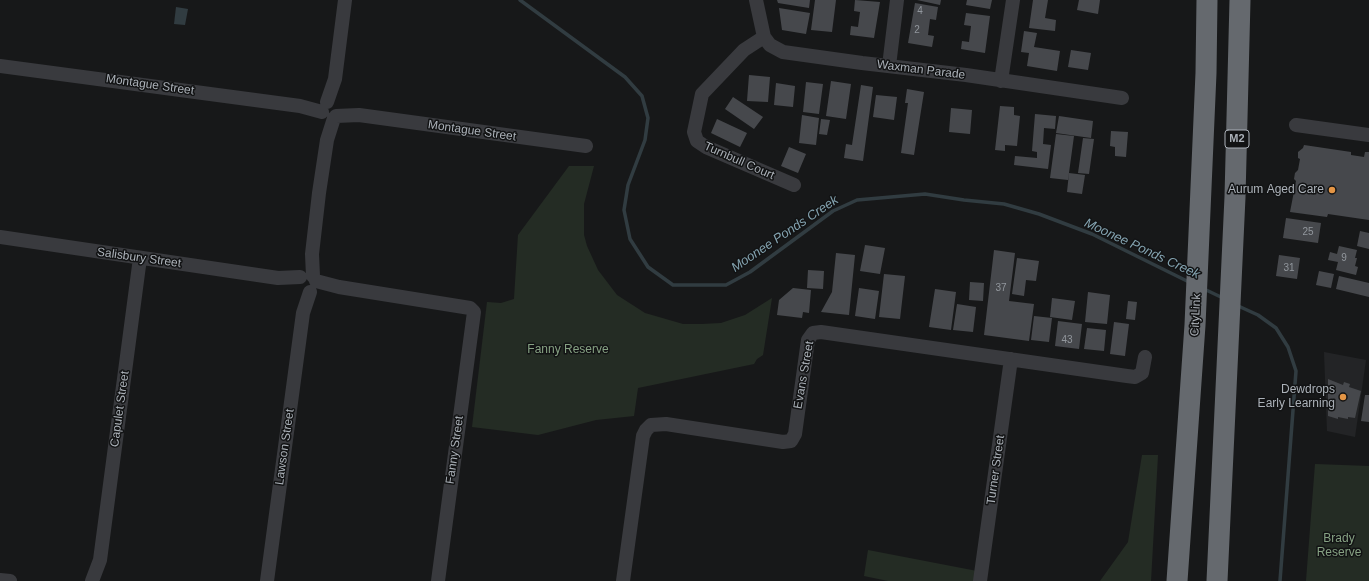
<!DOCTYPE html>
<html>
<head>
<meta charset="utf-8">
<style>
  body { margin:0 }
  canvas { display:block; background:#171819 }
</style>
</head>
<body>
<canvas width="1369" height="581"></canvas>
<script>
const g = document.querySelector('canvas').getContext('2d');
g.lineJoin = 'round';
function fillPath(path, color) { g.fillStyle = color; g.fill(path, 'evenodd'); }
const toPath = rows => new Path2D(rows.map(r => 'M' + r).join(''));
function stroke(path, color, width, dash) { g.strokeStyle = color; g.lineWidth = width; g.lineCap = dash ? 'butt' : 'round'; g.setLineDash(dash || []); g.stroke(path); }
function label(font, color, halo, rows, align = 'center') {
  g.font = font + ' Arial,sans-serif'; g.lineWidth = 3; g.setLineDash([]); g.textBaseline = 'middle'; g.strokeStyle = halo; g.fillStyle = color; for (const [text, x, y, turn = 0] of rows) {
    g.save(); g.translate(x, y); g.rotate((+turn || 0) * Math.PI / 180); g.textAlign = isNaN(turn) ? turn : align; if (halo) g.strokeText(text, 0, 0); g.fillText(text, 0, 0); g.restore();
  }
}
fillPath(toPath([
  [1324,352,1366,360,1355,437,1327,431]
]), '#232426');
fillPath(toPath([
  [569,166,594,166,584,204,584,235,587,246,598,270,617,295,645,313,683,324,702,324,721,323,745,315,772,298,763,355,757,359,754,364,638,388,634,416,596,420,538,435,472,427,487,302,501,303,514,299,518,235],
  [1142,455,1158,455,1151,581,1100,581,1128,542],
  [1315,464,1369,466,1369,581,1306,581],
  [868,550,977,571,976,581,888,581,864,576]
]), '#242c24');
fillPath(toPath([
  [176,7,188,9,185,25,174,24]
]), '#313c41');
stroke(toPath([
  [520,0,625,77,642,96,648,118,645,140,628,185,624,210,630,239,648,267,673,285,726,285,750,272,833,211,857,200,925,194,964,200,1004,204,1039,214,1092,234,1191,283],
  [1204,289,1223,298],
  [1236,305,1258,315,1276,328,1288,347,1296,371,1280,581]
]), '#313c41', 3.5);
fillPath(toPath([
  [777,0,810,0,809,8,778,3],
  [815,0,836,0,832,32,811,30],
  [855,0,880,2,874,38,850,35,851,26,858,27,860,12,854,11],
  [917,0,941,0,940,5],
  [967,0,992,0,990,9,966,5],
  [1033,0,1048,0,1045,18,1056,20,1055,31,1029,28],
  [1079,0,1100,0,1098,14,1077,10],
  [915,3,938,7,936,20,930,19,928,35,934,36,932,47,908,43],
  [779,8,810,13,806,34,782,30],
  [966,13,990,16,985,53,961,49,962,41,969,42,971,26,964,25],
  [1024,31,1037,33,1034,47,1060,51,1057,71,1027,66,1029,53,1021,52],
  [1071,50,1091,53,1088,70,1068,67],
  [749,75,770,77,768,102,747,101],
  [831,81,851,84,846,119,826,116],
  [806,82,823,84,819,114,803,112],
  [776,83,795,86,793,107,774,105],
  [861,85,873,87,863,161,844,158,846,144,852,145],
  [907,89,924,92,914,155,901,153,908,103,905,103],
  [876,95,897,97,894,120,873,117],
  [733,97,763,117,754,129,725,109],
  [1000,106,1014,107,1014,115,1020,116,1017,146,1005,145,1005,151,995,150],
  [951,108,972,110,970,134,949,132],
  [1035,114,1056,116,1055,129,1044,128,1043,144,1051,145,1048,169,1014,165,1015,156,1037,158,1037,152,1032,151],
  [802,115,819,118,816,145,799,143],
  [1059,116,1093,121,1091,138,1056,133],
  [717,119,747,133,740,147,711,133],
  [821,119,830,120,827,135,819,134],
  [1111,131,1128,132,1126,157,1115,156,1115,147,1110,146],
  [1056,134,1074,136,1068,180,1050,178],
  [1083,138,1094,139,1089,174,1078,173],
  [1304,145,1351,152,1351,155,1364,157,1365,152,1369,152,1369,220,1328,214,1327,217,1290,212,1296,181,1294,179,1295,173,1298,170,1300,159,1298,158,1298,152,1303,148],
  [789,147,806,154,798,173,781,166],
  [1069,173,1085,175,1082,194,1067,192],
  [1286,218,1321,223,1318,243,1283,238],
  [1360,231,1369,233,1369,249,1357,246],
  [865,245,885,248,880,274,860,271],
  [1339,246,1357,250,1355,258,1357,258,1355,266,1358,267,1356,275,1336,270,1338,262,1328,260,1330,252,1337,254],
  [994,250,1015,253,1009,301,1034,304,1029,341,984,335],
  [836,253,855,255,849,315,821,312,832,292],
  [1279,255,1300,258,1297,279,1276,276],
  [1017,258,1039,261,1036,281,1026,280,1024,296,1012,294],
  [808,270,824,271,823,289,807,288],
  [1319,271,1334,274,1331,288,1316,285],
  [884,274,905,276,900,319,879,317],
  [1339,276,1369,283,1369,297,1336,289],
  [970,282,984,283,983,301,969,300],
  [793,288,811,290,809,313,803,312,802,318,777,315,779,300],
  [859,288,879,291,875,319,855,316],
  [935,289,956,292,951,330,929,327],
  [1088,292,1110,295,1107,324,1085,322],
  [1052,298,1075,301,1072,320,1050,317],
  [1128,301,1137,302,1135,320,1126,319],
  [957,304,976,307,973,332,953,330],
  [1034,316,1052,318,1049,342,1031,340],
  [1058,321,1082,324,1079,349,1055,346],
  [1114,322,1129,324,1125,356,1110,354],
  [1087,328,1106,330,1104,351,1084,349],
  [1328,379,1343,385,1344,382,1350,384,1349,387,1361,391,1355,418,1348,417,1348,419,1338,417,1338,419,1328,416],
  [1365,395,1369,395,1369,422,1361,421]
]), '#46484c');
stroke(toPath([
  [756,0,764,37,770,45,783,52,862,63,966,75,1122,98],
  [764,37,744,50,702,94,694,132,697,141,706,147,794,185],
  [0,66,300,106,322,112],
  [889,66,897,0],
  [1001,81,1013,0],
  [327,102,335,79,345,0],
  [336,116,359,115,586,146],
  [1296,125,1369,135],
  [0,237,278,278,300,277],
  [313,276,312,254,319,193,327,140,334,118],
  [316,281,339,287,470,308,474,312,438,581],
  [0,580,10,581],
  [92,581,100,560,140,258],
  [267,581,303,313,310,292],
  [623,581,643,436,646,430,651,425,666,424,783,442,791,441,795,434,808,340,813,333,821,332,1127,376,1135,377,1142,373,1145,357],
  [980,581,1011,359]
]), '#393a3e', 14);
stroke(toPath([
  [1177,581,1195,325,1206,73,1207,0],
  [1217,581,1235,197,1240,0]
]), '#65696e', 21);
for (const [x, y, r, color] of [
  [1332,190,4,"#e49545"],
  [1343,397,4,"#e49545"]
]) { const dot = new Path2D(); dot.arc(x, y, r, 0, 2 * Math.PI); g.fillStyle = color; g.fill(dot); stroke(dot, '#121314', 1.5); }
label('10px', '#92979d', null, [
  ["4",920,11],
  ["2",917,30],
  ["25",1308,232],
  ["9",1344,258],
  ["31",1289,268],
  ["37",1001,288],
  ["43",1067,340]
]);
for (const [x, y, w] of [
  [1237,139,24]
]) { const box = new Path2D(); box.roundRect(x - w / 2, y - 9, w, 18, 3); g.fillStyle = '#121314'; g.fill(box); stroke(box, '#abb1b8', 1); }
label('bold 11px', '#abb1b8', null, [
  ["M2",1237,139]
]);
label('12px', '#abb1b8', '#121314', [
  ["Waxman Parade",921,70,7],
  ["Montague Street",150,85,8],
  ["Montague Street",472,131,8],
  ["Turnbull Court",739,161,24],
  ["Salisbury Street",139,258,8],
  ["CityLink",1196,315,-87],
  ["Evans Street",804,375,-80],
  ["Capulet Street",120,409,-82],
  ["Lawson Street",285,447,-82],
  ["Fanny Street",455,450,-82],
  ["Turner Street",996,470,-82]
]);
label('12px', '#abb1b8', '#121314', [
  ["Aurum Aged Care",1324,190],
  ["Dewdrops",1335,390],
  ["Early Learning",1335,404]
], 'right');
label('12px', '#86a183', '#121314', [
  ["Fanny Reserve",568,350],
  ["Brady",1339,539],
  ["Reserve",1339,553]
]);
label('italic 13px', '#84a3b0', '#121314', [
  ["Moonee Ponds Creek",785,234,-34],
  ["Moonee Ponds Creek",1142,249,25]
]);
</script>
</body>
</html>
